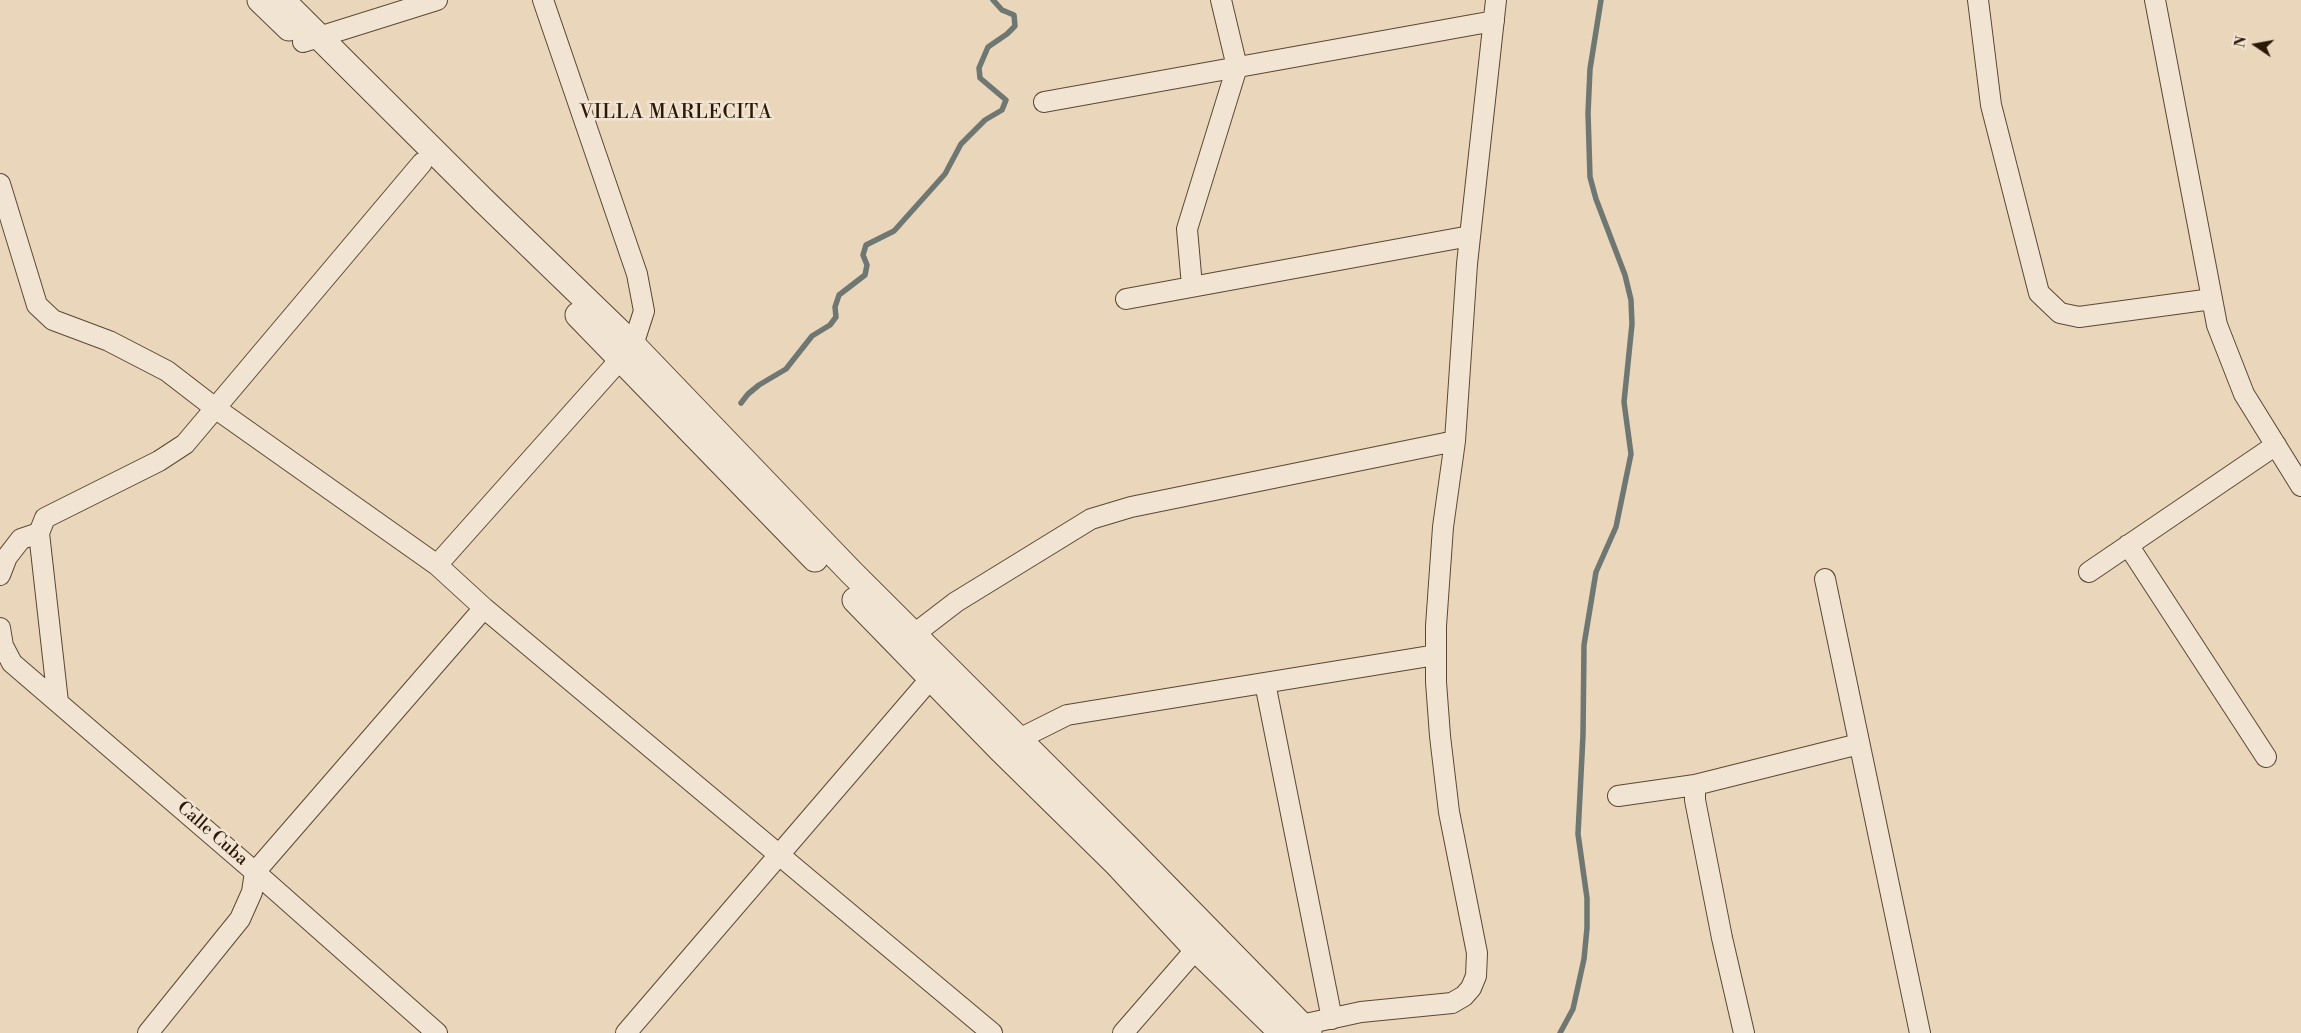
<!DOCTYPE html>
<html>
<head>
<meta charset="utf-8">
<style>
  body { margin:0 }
  #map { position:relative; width:2301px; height:1033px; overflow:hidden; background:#ead6ba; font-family:"Libre Bodoni",serif }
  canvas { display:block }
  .north { position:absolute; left:2231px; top:20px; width:50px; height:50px; -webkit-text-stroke:4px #f1e4d2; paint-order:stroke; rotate:282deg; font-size:14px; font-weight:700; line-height:20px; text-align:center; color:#2b1807 }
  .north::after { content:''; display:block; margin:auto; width:18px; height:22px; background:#2b1807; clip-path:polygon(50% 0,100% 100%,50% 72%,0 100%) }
</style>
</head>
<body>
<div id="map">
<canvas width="2301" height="1033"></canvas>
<div class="north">N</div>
</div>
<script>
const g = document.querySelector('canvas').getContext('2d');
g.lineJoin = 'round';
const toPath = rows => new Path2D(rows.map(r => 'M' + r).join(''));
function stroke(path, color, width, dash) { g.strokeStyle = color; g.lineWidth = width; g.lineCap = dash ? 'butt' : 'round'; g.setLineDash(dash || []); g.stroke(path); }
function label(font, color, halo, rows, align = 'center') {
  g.font = font + ' "Libre Bodoni",serif'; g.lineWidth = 5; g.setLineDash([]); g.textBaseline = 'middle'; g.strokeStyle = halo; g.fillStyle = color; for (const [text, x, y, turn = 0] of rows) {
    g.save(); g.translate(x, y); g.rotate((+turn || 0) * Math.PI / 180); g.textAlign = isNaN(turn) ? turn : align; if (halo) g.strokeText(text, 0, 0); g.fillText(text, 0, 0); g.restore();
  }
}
stroke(toPath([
  [741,403,748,394,759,385,786,369,812,336,830,325,836,317,835,307,839,295,865,275,867,265,863,255,866,245,894,231,945,174,961,144,985,120,1002,110,1006,100,980,78,979,68,988,47,1007,34,1015,26,1014,15,1002,10,993,0],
  [1560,1033,1573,1009,1584,959,1587,928,1587,898,1578,834,1583,735,1584,645,1596,572,1616,527,1631,454,1624,402,1632,324,1631,300,1625,275,1596,199,1590,177,1588,113,1590,69,1601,0]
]), '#6f7773', 5.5);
const minor = toPath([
  [1978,0,1991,105,2039,293,2060,313,2079,317,2212,299],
  [2155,0,2217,325,2244,394,2301,486],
  [303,42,437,0],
  [1044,102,1494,21],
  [0,184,37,305,53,320,109,341,167,371,215,408,437,565,484,608,992,1033],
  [1192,286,1187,229,1237,67,1221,0],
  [1126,299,1470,236],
  [2128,545,2266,757],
  [437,565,633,345,644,311,637,274,543,0],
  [2089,572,2276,445],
  [0,575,7,557,21,539,39,533],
  [1825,579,1920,1033],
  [0,628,3,646,12,663,255,872,437,1033],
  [913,635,956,602,1091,519,1131,507,1455,441],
  [1265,683,1332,1019],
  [58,702,39,533,45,518,159,461,185,444,422,163],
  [1007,745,1067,715,1436,655],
  [1695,785,1695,800,1722,938,1744,1033],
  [1618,796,1695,785,1859,744],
  [1301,1025,1361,1012,1452,1003,1464,996,1471,988,1476,976,1477,953,1449,812,1440,736,1436,682,1436,626,1443,527,1455,441,1467,264,1496,0],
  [148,1033,240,919,252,892,255,872,484,608],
  [626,1033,931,678],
  [1123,1033,1196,949]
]);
const tertiary = toPath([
  [260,0,289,28],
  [282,0,485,202,633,345,851,572,1127,847,1309,1033],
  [578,315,815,559],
  [855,600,999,748,1116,863,1196,949,1282,1033]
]);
stroke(minor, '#5b4834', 22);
stroke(tertiary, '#5b4834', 27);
stroke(minor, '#f1e4d2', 20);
stroke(tertiary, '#f1e4d2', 25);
label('18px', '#2b1807', '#f1e4d2', [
  ["Calle Cuba",212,834,41]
]);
g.letterSpacing = '1px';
label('19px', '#2b1807', '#f1e4d2', [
  ["VILLA MARLECITA",676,113]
]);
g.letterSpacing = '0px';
</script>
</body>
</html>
